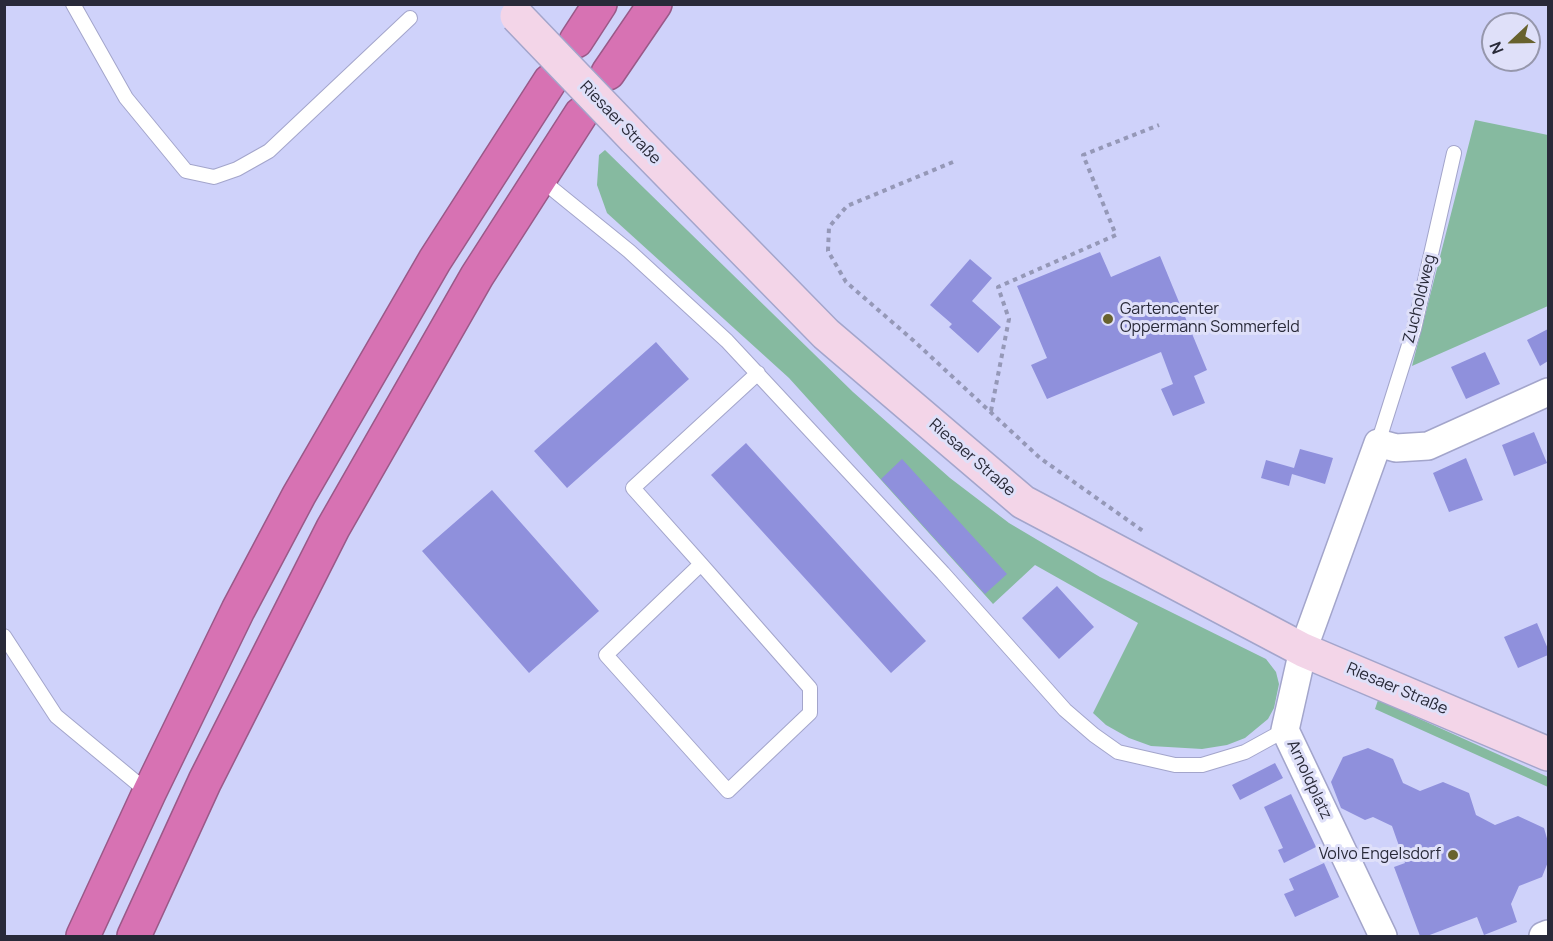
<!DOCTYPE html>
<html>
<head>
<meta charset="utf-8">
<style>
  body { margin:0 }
  #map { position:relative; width:1553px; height:941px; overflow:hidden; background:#cfd2fa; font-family:Manrope,sans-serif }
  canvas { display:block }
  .frame { position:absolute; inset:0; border:6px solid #292a39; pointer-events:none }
  .north { position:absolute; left:1481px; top:12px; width:60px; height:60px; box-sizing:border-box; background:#dfe0f9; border:2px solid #9697ac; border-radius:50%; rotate:248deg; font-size:16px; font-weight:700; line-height:24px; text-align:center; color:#292a39 }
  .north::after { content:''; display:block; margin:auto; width:21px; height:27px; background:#68622e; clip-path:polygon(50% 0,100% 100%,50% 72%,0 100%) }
</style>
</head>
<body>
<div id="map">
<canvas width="1553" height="941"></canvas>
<div class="frame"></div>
<div class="north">N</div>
</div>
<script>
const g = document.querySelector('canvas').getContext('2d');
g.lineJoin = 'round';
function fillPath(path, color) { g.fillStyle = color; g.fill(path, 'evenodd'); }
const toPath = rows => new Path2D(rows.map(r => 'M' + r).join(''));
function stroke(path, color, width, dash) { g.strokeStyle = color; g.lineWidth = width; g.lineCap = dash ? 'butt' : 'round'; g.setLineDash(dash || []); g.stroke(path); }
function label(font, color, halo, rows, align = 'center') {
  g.font = font + ' Manrope,sans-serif'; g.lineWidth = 6; g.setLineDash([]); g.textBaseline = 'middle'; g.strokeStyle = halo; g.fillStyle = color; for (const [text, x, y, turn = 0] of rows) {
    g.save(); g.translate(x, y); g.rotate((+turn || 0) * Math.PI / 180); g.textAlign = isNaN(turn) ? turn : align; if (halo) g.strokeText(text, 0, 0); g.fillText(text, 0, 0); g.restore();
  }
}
fillPath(toPath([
  [1475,120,1548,135,1548,306,1412,366],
  [605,150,853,392,950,478,1009,523,1100,577,1266,659,1276,672,1279,684,1274,708,1268,719,1245,738,1227,745,1202,749,1151,746,1129,738,1106,725,1093,713,1138,623,1035,565,993,604,789,378,607,213,597,185,599,155],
  [1378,700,1548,777,1548,787,1375,709]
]), '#86baa0');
fillPath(toPath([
  [1100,252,1111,277,1160,256,1207,370,1194,376,1205,403,1173,416,1161,389,1173,384,1161,352,1047,399,1031,365,1047,358,1017,286],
  [970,259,992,278,972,301,1001,327,978,353,949,327,952,324,930,305],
  [1548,329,1548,361,1540,366,1527,340],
  [656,342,689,379,567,488,534,451],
  [1485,352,1500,384,1466,399,1451,367],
  [1534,432,1547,463,1514,476,1502,445],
  [746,443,926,641,891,673,711,475],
  [1300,449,1333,458,1325,484,1292,474,1289,486,1261,478,1266,460,1294,468],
  [1466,458,1483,500,1449,512,1433,473],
  [902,459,1007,574,985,594,881,479],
  [492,490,599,611,529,673,422,551],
  [1057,586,1094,627,1059,659,1022,618],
  [1537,623,1548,649,1548,655,1518,668,1504,637],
  [1368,748,1393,759,1403,783,1420,791,1443,782,1469,793,1476,815,1495,825,1518,816,1544,828,1548,842,1548,862,1542,877,1519,886,1511,904,1517,922,1484,935,1477,917,1427,936,1420,936,1394,867,1405,863,1392,826,1373,817,1365,820,1341,808,1331,782,1343,757],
  [1275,763,1283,778,1240,800,1232,785],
  [1291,794,1316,847,1284,863,1278,850,1283,848,1264,807],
  [1324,863,1339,897,1295,917,1284,894,1294,890,1289,879]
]), '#8f90dc');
const service = toPath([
  [73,4,126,98,186,171,214,177,237,169,269,151,410,18],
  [539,178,629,251,727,341,943,573,1065,710,1094,735,1118,752,1175,765,1202,765,1245,752,1285,730],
  [1378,443,1414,329,1454,153],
  [701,564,606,655,728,791,810,713,810,688,701,564,633,488,758,373],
  [4,636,56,716,149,793]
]);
const minor = toPath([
  [1383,936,1285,730,1303,650,1378,443,1396,448,1428,446,1548,392],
  [1543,936,1548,934]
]);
const secondary = toPath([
  [635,139,826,334,1023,502,1303,650,1548,754]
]);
const motorway = toPath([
  [576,41,600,4],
  [608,73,655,4],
  [83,936,149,793,238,610,299,495,435,260,550,81],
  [134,936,205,781,333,528,477,276,581,114]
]);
stroke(service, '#a3a5cb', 16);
stroke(minor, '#a3a5cb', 30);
stroke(secondary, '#a3a5cb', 36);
stroke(motorway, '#9a5988', 36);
stroke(toPath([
  [953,162,847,206,829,227,828,251,846,282,914,341,1040,458,1143,531],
  [991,411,1009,319,998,287,1116,235,1083,155,1159,125]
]), '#9598b7', 4, [4.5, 4.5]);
stroke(service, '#fff', 14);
stroke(minor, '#fff', 27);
stroke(secondary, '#f3d5e8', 33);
stroke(motorway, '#d772b3', 33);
const secondaryBridge = toPath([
  [517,16,635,139]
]);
stroke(secondaryBridge, '#a3a5cb', 36, []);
stroke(secondaryBridge, '#f3d5e8', 33);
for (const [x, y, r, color] of [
  [1108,319,6,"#68622e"],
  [1453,855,6,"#68622e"]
]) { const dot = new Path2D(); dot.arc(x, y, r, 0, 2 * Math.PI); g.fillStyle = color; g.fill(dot); stroke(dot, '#dfe0f9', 2); }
label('16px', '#292a39', '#dfe0f9', [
  ["Riesaer Straße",620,123,46],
  ["Zucholdweg",1420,299,-76],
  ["Riesaer Straße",972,458,41],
  ["Riesaer Straße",1397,689,23],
  ["Arnoldplatz",1309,780,65]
]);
label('16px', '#292a39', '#dfe0f9', [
  ["Gartencenter",1120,310],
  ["Oppermann Sommerfeld",1120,328],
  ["Volvo Engelsdorf",1441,855,"right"]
], 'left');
</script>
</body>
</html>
